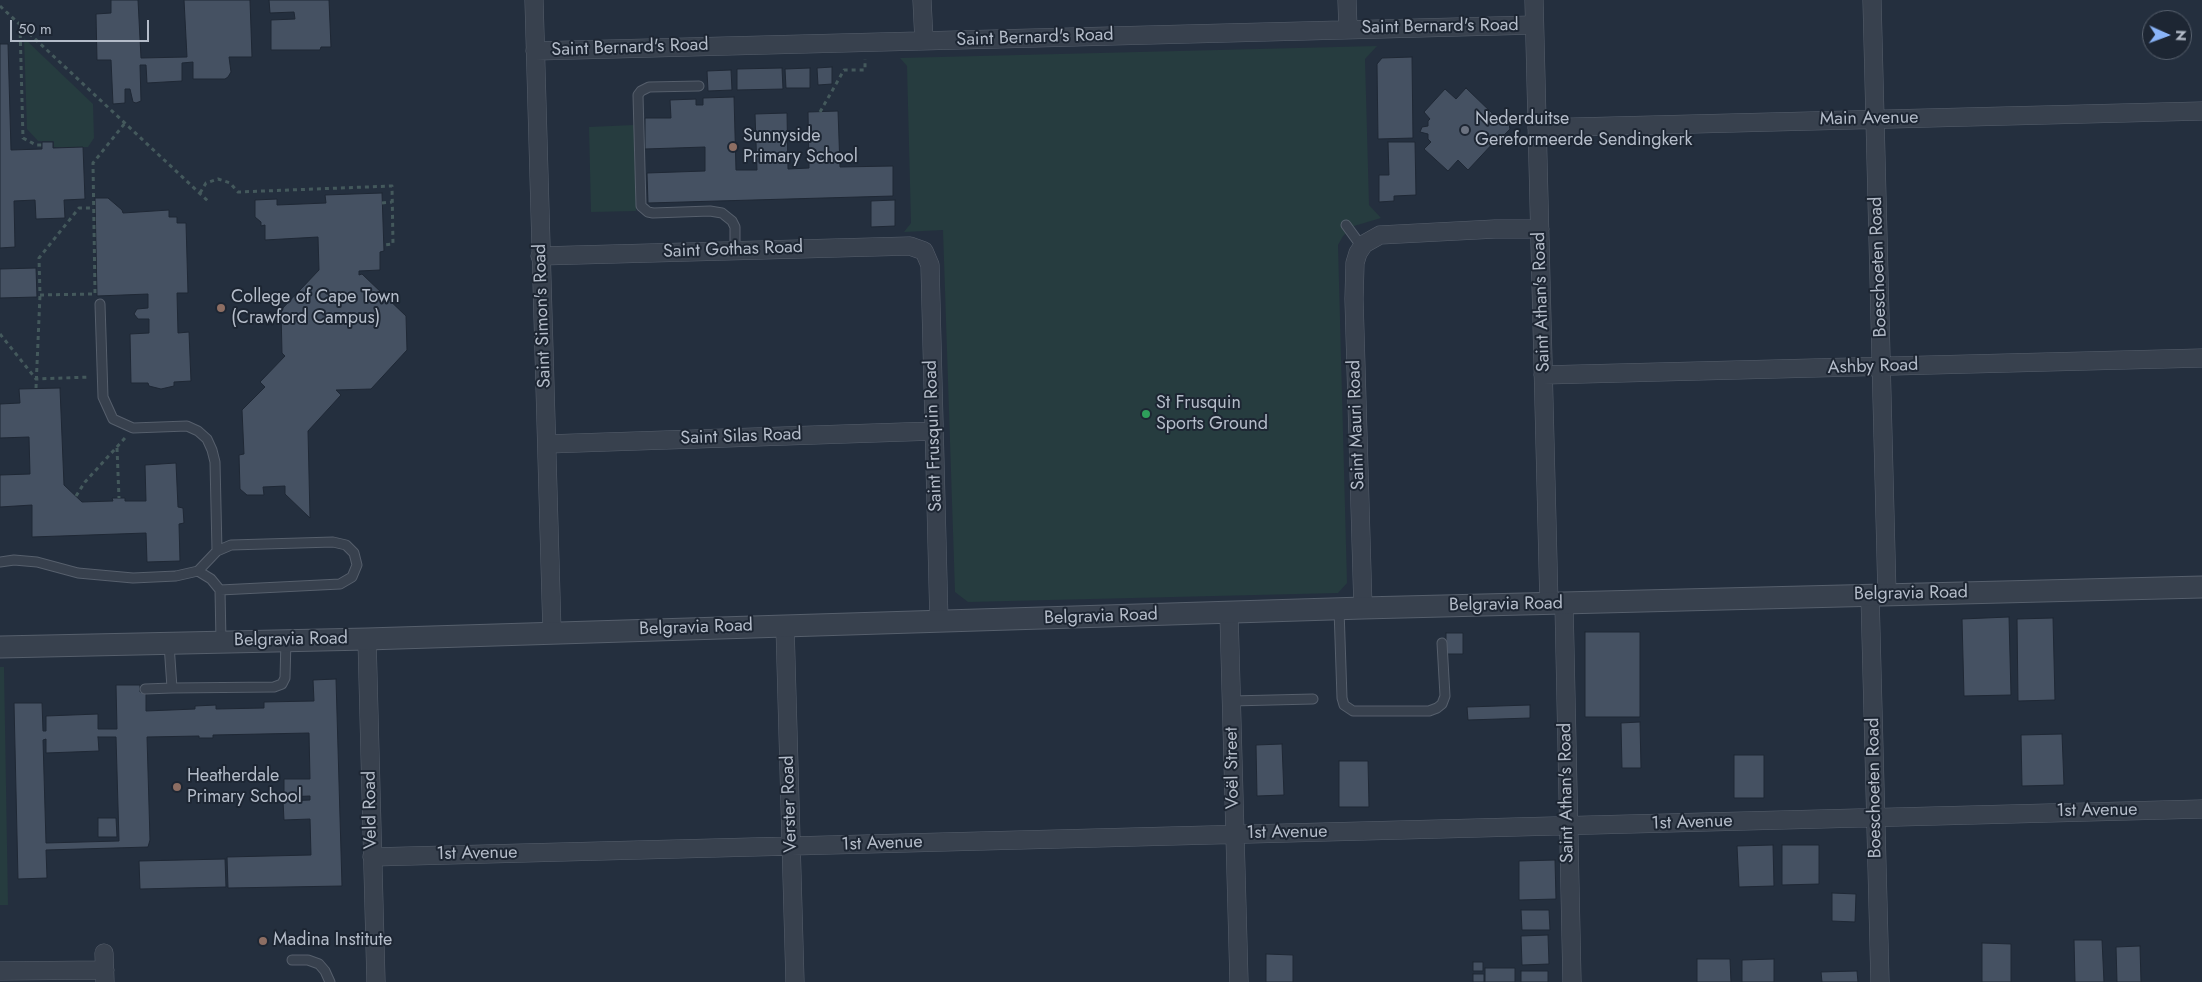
<!DOCTYPE html>
<html>
<head>
<meta charset="utf-8">
<style>
  body { margin:0 }
  #map { position:relative; width:2202px; height:982px; overflow:hidden; background:#242f3e; font-family:Jost,sans-serif }
  canvas { display:block }
  .north { position:absolute; left:2142px; top:10px; width:50px; height:50px; box-sizing:border-box; background:#1d2633; border:1px solid #59626f; border-radius:50%; rotate:92deg; font-size:14px; font-weight:700; line-height:20px; text-align:center; color:#b4bcc9 }
  .north::after { content:''; display:block; margin:auto; width:18px; height:22px; background:#8ab4f8; clip-path:polygon(50% 0,100% 100%,50% 72%,0 100%) }
  .scale { position:absolute; left:10px; top:20px; width:139px; height:22px; box-sizing:border-box; border:2px solid #b4bcc9; border-top:0; padding-left:6px; font-size:15px; line-height:18px; white-space:nowrap; color:#b4bcc9; -webkit-text-stroke:4px #1d2633; paint-order:stroke }
</style>
</head>
<body>
<div id="map">
<canvas width="2202" height="982"></canvas>
<div class="north">N</div>
<div class="scale">50 m</div>
</div>
<script>
const g = document.querySelector('canvas').getContext('2d');
g.lineJoin = 'round';
function fillPath(path, color) { g.fillStyle = color; g.fill(path, 'evenodd'); }
const toPath = rows => new Path2D(rows.map(r => 'M' + r).join(''));
function stroke(path, color, width, dash) { g.strokeStyle = color; g.lineWidth = width; g.lineCap = dash ? 'butt' : 'round'; g.setLineDash(dash || []); g.stroke(path); }
function label(font, color, halo, rows, align = 'center') {
  g.font = font + ' Jost,sans-serif'; g.lineWidth = 4; g.setLineDash([]); g.textBaseline = 'middle'; g.strokeStyle = halo; g.fillStyle = color; for (const [text, x, y, turn = 0] of rows) {
    g.save(); g.translate(x, y); g.rotate((+turn || 0) * Math.PI / 180); g.textAlign = isNaN(turn) ? turn : align; if (halo) g.strokeText(text, 0, 0); g.fillText(text, 0, 0); g.restore();
  }
}
fillPath(toPath([
  [24,38,93,104,94,138,88,147,54,147,54,141,38,141,27,129],
  [1377,46,1365,59,1369,205,1381,218,1354,226,1343,236,1338,245,1347,583,1338,593,968,602,955,592,943,230,904,232,911,223,907,66,900,58],
  [634,125,636,211,591,212,589,127],
  [0,667,4,667,8,905,0,905]
]), '#263c3f');
const building = toPath([
  [111,0,138,0,141,58,187,57,184,0,250,0,252,57,229,57,231,72,228,77,225,79,193,79,193,62,182,63,182,81,147,83,146,65,140,65,141,101,136,103,133,102,130,89,125,89,125,103,113,104,111,60,97,60,96,14,111,13,111,0],
  [269,0,329,0,331,47,321,47,320,50,271,50,271,20,295,19,294,12,270,13,269,0],
  [0,44,8,44,11,150,42,149,42,142,53,142,53,148,83,147,85,199,64,200,65,218,36,219,35,200,14,201,15,247,0,248,0,44],
  [1412,57,1413,138,1378,139,1377,64,1382,58,1412,57],
  [832,67,832,84,818,85,817,68,832,67],
  [782,68,783,89,737,90,737,69,782,68],
  [810,68,810,88,786,88,785,69,810,68],
  [731,70,732,90,708,91,707,71,731,70],
  [1466,88,1495,116,1496,114,1507,124,1509,124,1510,129,1497,142,1495,141,1468,170,1458,160,1448,171,1424,149,1431,142,1428,139,1428,134,1420,132,1422,127,1428,126,1428,121,1430,119,1424,112,1445,89,1456,99,1466,88],
  [734,97,736,170,757,170,755,114,787,113,788,169,809,168,808,112,838,111,840,167,893,166,893,196,648,203,647,173,705,171,705,147,645,149,645,118,671,118,670,100,696,99,696,105,703,105,703,98,734,97],
  [1388,142,1415,142,1416,195,1394,196,1394,201,1379,202,1379,175,1389,175,1388,142],
  [382,193,384,251,380,252,380,270,359,271,359,275,362,274,406,316,407,350,371,389,336,390,341,395,308,431,310,518,285,494,285,486,263,487,264,495,247,495,240,489,239,455,244,454,242,410,265,387,260,382,285,356,282,353,281,310,319,270,318,237,265,240,265,225,261,226,261,222,255,217,255,200,277,199,277,205,326,203,325,195,382,193],
  [95,198,108,198,122,210,123,213,169,210,169,217,177,217,177,223,186,223,188,293,177,293,178,333,189,332,191,381,174,382,174,386,161,389,149,386,148,383,131,383,130,334,149,333,149,319,138,319,134,314,137,309,148,308,148,294,97,296,95,198],
  [895,200,895,226,871,227,871,201,895,200],
  [36,268,37,297,0,298,0,269,36,268],
  [60,388,64,485,82,502,113,501,112,498,125,498,125,501,146,501,145,465,176,463,178,507,183,508,184,523,179,524,180,561,147,562,146,533,32,537,32,505,0,507,0,475,30,474,29,437,0,438,0,404,20,403,19,389,60,388],
  [2009,617,2011,695,1964,696,1962,619,2009,617],
  [2053,618,2055,700,2018,701,2017,619,2053,618],
  [1585,632,1640,632,1640,717,1585,717,1585,632],
  [1446,633,1463,633,1463,654,1446,654,1446,633],
  [336,679,342,886,228,888,227,857,311,855,310,819,284,820,283,801,310,800,310,796,284,797,284,779,310,779,309,733,213,735,213,738,199,738,199,736,147,737,150,840,148,847,46,850,47,878,18,879,14,703,42,703,43,731,46,731,46,716,98,714,98,729,117,729,116,685,140,685,140,692,146,691,146,711,195,709,195,706,216,705,216,709,264,708,264,702,314,701,313,680,336,679],
  [98,737,116,737,119,841,46,843,43,740,46,739,46,753,99,751,98,737],
  [1530,705,1530,718,1468,720,1467,707,1530,705],
  [1640,722,1641,768,1622,768,1621,723,1640,722],
  [2062,734,2064,785,2022,786,2021,735,2062,734],
  [1282,744,1284,795,1257,796,1256,745,1282,744],
  [1734,755,1764,755,1764,798,1734,798,1734,755],
  [1339,761,1368,761,1369,807,1339,807,1339,761],
  [98,818,116,818,117,837,98,837,98,818],
  [1773,845,1774,886,1739,887,1737,846,1773,845],
  [1782,845,1819,845,1819,884,1782,885,1782,845],
  [225,859,226,887,140,889,139,861,225,859],
  [1555,860,1556,899,1519,900,1519,861,1555,860],
  [1832,893,1856,894,1855,922,1832,921,1832,893],
  [1521,910,1549,910,1550,930,1522,930,1521,910],
  [1548,935,1549,964,1522,965,1521,936,1548,935],
  [2074,940,2102,940,2104,982,2075,982,2074,940],
  [1982,943,2011,944,2011,982,1982,982,1982,943],
  [2140,946,2141,982,2117,982,2116,947,2140,946],
  [1266,954,1293,955,1293,982,1266,982,1266,954],
  [1697,959,1730,959,1731,982,1697,982,1697,959],
  [1774,959,1774,982,1742,982,1742,960,1774,959],
  [1473,962,1483,962,1483,971,1473,971,1473,962],
  [1485,968,1515,968,1515,982,1485,982,1485,968],
  [1521,971,1548,971,1548,982,1521,982,1521,971],
  [1857,971,1858,982,1822,982,1821,972,1857,971],
  [1473,974,1484,974,1484,982,1473,982,1473,974]
]);
fillPath(building, '#455162');
stroke(building, '#1f2835', 1);
const service = toPath([
  [699,86,649,87,641,91,638,95,641,206,648,212,653,213,710,211,722,213,732,221,735,227,735,250],
  [1346,225,1362,247],
  [100,304,103,397,113,419,133,428,187,426,198,431,207,439,212,450,215,462,217,551],
  [0,562,14,560,37,562,78,573,133,578,176,576,198,571,211,579,220,590,221,641],
  [198,571,217,551,231,545,333,542,346,545,354,553,357,565,352,577,340,584,220,590],
  [1339,609,1342,698,1344,705,1353,711,1429,711,1437,708,1442,704,1445,696,1442,643],
  [169,644,172,688,274,687,282,684,285,678,286,640],
  [145,689,172,688],
  [1231,701,1313,699],
  [292,960,308,960,319,964,325,971,330,982]
]);
const minor = toPath([
  [534,0,552,632],
  [922,0,924,41],
  [1347,0,1348,29],
  [1534,0,1549,604],
  [1872,0,1887,595],
  [535,51,1534,25],
  [1537,128,2202,111],
  [540,256,910,246,924,251,930,265,939,622],
  [1543,375,2202,358],
  [547,444,934,431],
  [1870,595,1880,982],
  [1564,604,1572,982],
  [1363,608,1354,299,1355,263,1358,253,1364,244,1380,235,1495,229,1540,229],
  [1229,614,1239,982],
  [785,626,795,982],
  [367,639,376,982],
  [372,857,2202,809],
  [104,953,105,982],
  [0,971,105,970]
]);
const tertiary = toPath([
  [0,647,367,639,1363,608,2202,587]
]);
stroke(service, '#565f6c', 11);
stroke(minor, '#565f6c', 19);
stroke(tertiary, '#565f6c', 23);
stroke(toPath([
  [0,6,209,202],
  [20,26,23,138,36,145,42,145],
  [820,112,844,70,865,70,865,59],
  [200,193,206,183,218,179,230,183,238,192,392,186,393,244,384,245],
  [382,203,392,202],
  [95,293,93,163,125,123],
  [92,294,40,295,39,258,79,208,93,208],
  [0,334,36,379,90,377],
  [36,388,40,295],
  [117,448,119,498],
  [76,496,85,482,125,438]
]), '#44595c', 3, [4, 4]);
stroke(service, '#38414e', 9);
stroke(minor, '#38414e', 18);
stroke(tertiary, '#38414e', 21);
for (const [x, y, r, color] of [
  [1465,130,5,"#6b7280"],
  [733,147,5,"#8d6e63"],
  [221,308,5,"#8d6e63"],
  [1146,414,5,"#2e9e5b"],
  [177,787,5,"#8d6e63"],
  [263,941,5,"#8d6e63"]
]) { const dot = new Path2D(); dot.arc(x, y, r, 0, 2 * Math.PI); g.fillStyle = color; g.fill(dot); stroke(dot, '#1d2633', 2); }
label('18px', '#b4bcc9', '#1d2633', [
  ["Saint Bernard's Road",1440,27,-1],
  ["Saint Bernard's Road",1035,38,-2],
  ["Saint Bernard's Road",630,48,-2],
  ["Main Avenue",1869,119,-1],
  ["Saint Gothas Road",733,250,-2],
  ["Boeschoeten Road",1879,267,-92],
  ["Saint Athan's Road",1542,302,-92],
  ["Saint Simon's Road",543,316,-92],
  ["Ashby Road",1873,367,-2],
  ["Saint Mauri Road",1357,425,-92],
  ["Saint Frusquin Road",934,436,-92],
  ["Saint Silas Road",741,437,-2],
  ["Belgravia Road",1911,594,-1],
  ["Belgravia Road",1506,605,-1],
  ["Belgravia Road",1101,617,-2],
  ["Belgravia Road",696,628,-2],
  ["Belgravia Road",291,640,-1],
  ["Voël Street",1233,768,-91],
  ["Boeschoeten Road",1875,788,-91],
  ["Saint Athan's Road",1567,793,-91],
  ["Verster Road",790,804,-92],
  ["Veld Road",371,810,-91],
  ["1st Avenue",2097,811,-1],
  ["1st Avenue",1692,823,-2],
  ["1st Avenue",1287,833,-1],
  ["1st Avenue",882,844,-2],
  ["1st Avenue",477,854,-1]
]);
label('18px', '#b4bcc9', '#1d2633', [
  ["Nederduitse",1475,120],
  ["Gereformeerde Sendingkerk",1475,141],
  ["Sunnyside",743,137],
  ["Primary School",743,158],
  ["College of Cape Town",231,298],
  ["(Crawford Campus)",231,319],
  ["St Frusquin",1156,404],
  ["Sports Ground",1156,425],
  ["Heatherdale",187,777],
  ["Primary School",187,798],
  ["Madina Institute",273,941]
], 'left');
</script>
</body>
</html>
